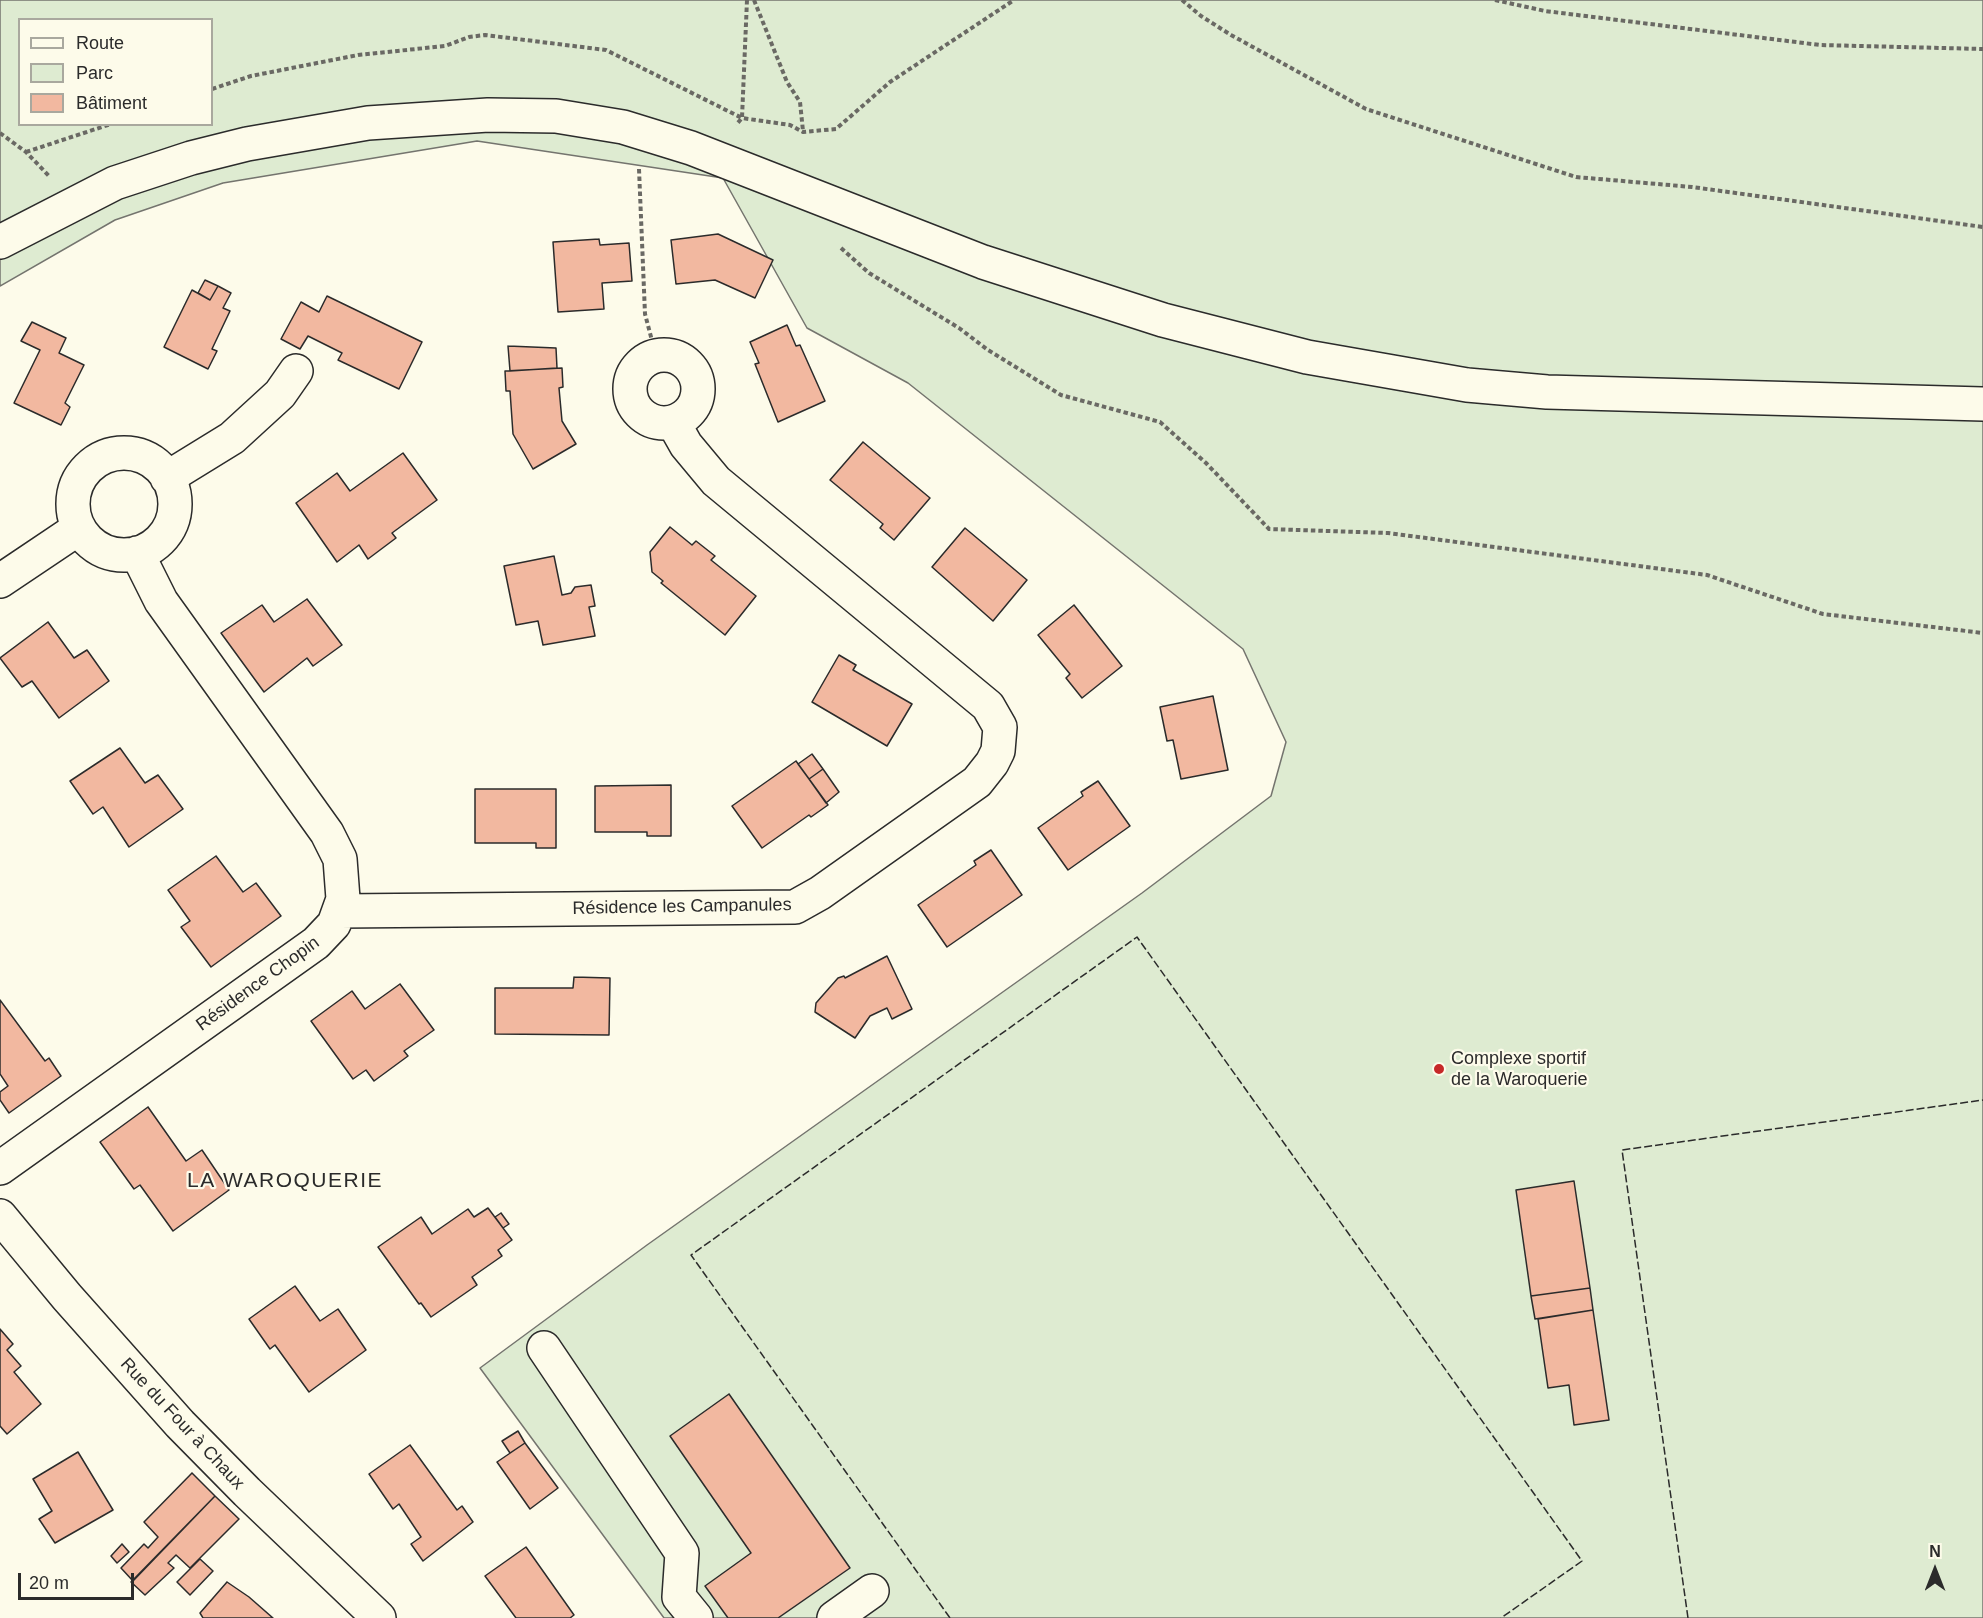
<!DOCTYPE html>
<html>
<head>
<meta charset="utf-8">
<style>
  body { margin:0 }
  #map { position:relative; width:1983px; height:1618px; overflow:hidden; background:#fdfbea; font-family:Helvetica,sans-serif }
  canvas { display:block }
  .legend { position:absolute; left:18px; top:18px; width:195px; height:108px; box-sizing:border-box; background:#fdfbea; border:2px solid #a9a89e; margin:0; padding:8px 10px; list-style:none; font-size:18px; color:#2b2b2b }
  .legend li { display:flex; align-items:center; gap:12px; height:30px }
  .legend b { width:30px; border:2px solid #a9a89e }
  .north { position:absolute; left:1905px; top:1540px; width:60px; height:60px; -webkit-text-stroke:4px #fdfbea; paint-order:stroke; rotate:0deg; font-size:16px; font-weight:700; line-height:24px; text-align:center; color:#2b2b2b }
  .north::after { content:''; display:block; margin:auto; width:21px; height:27px; background:#2b2b2b; clip-path:polygon(50% 0,100% 100%,50% 72%,0 100%) }
  .scale { position:absolute; left:18px; top:1573px; width:116px; height:27px; box-sizing:border-box; border:3px solid #2b2b2b; border-top:0; padding-left:8px; font-size:18px; line-height:21px; white-space:nowrap; color:#2b2b2b; -webkit-text-stroke:4px #fdfbea; paint-order:stroke }
</style>
</head>
<body>
<div id="map">
<canvas width="1983" height="1618"></canvas>
<ul class="legend">
<li><b style="height:8px;background:#fdfbea"></b>Route</li>
<li><b style="height:16px;background:#deebd1"></b>Parc</li>
<li><b style="height:16px;background:#f2b8a0"></b>Bâtiment</li>
</ul>
<div class="north">N</div>
<div class="scale">20 m</div>
</div>
<script>
const g = document.querySelector('canvas').getContext('2d');
g.lineJoin = 'round';
function fillPath(path, color) { g.fillStyle = color; g.fill(path, 'evenodd'); }
const toPath = rows => new Path2D(rows.map(r => 'M' + r).join(''));
function stroke(path, color, width, dash) { g.strokeStyle = color; g.lineWidth = width; g.lineCap = dash ? 'butt' : 'round'; g.setLineDash(dash || []); g.stroke(path); }
function label(font, color, halo, rows, align = 'center') {
  g.font = font + ' Helvetica,sans-serif'; g.lineWidth = 4.5; g.setLineDash([]); g.textBaseline = 'middle'; g.strokeStyle = halo; g.fillStyle = color; for (const [text, x, y, turn = 0] of rows) {
    g.save(); g.translate(x, y); g.rotate((+turn || 0) * Math.PI / 180); g.textAlign = isNaN(turn) ? turn : align; if (halo) g.strokeText(text, 0, 0); g.fillText(text, 0, 0); g.restore();
  }
}
const green = toPath([
  [0,0,1983,0,1983,1618,664,1618,480,1368,647,1245,1142,893,1271,796,1286,742,1243,649,908,383,807,328,723,178,477,141,223,183,115,220,0,286,0,0],
  [20,20,212,20,212,124,20,124,20,20]
]);
fillPath(green, '#deebd1');
stroke(green, '#74746e', 1.5);
const building = toPath([
  [718,234,773,260,755,298,715,280,676,284,671,240,718,234],
  [599,239,600,245,629,243,632,281,602,283,604,309,558,312,553,242,599,239],
  [205,280,218,286,210,300,198,293,205,280],
  [218,286,231,293,223,308,230,311,212,349,217,351,208,369,164,347,192,290,210,300,218,286],
  [327,296,422,342,399,389,338,360,342,353,308,336,300,349,281,339,301,302,319,312,327,296],
  [32,322,66,338,59,353,84,365,65,403,70,407,61,425,14,403,40,350,21,341,32,322],
  [787,325,796,346,800,345,825,401,778,422,755,364,759,363,750,342,787,325],
  [508,346,556,348,557,368,510,371,508,346],
  [562,368,563,387,559,388,562,421,576,444,533,469,513,434,510,391,506,391,505,371,562,368],
  [863,442,930,498,894,540,880,528,883,524,830,480,863,442],
  [403,453,437,500,392,533,396,538,368,559,359,545,337,562,296,503,337,473,350,491,403,453],
  [670,527,692,545,696,541,715,556,711,560,756,596,725,635,661,583,663,581,652,572,650,552,670,527],
  [965,528,1027,580,993,621,932,567,965,528],
  [554,556,562,595,571,593,575,587,591,585,595,606,589,607,595,636,543,645,538,621,516,625,504,566,554,556],
  [307,599,342,645,313,666,307,658,264,692,221,633,262,605,274,622,307,599],
  [1074,605,1122,666,1082,698,1066,678,1070,674,1038,635,1074,605],
  [48,622,74,658,87,650,109,681,59,718,32,681,22,687,0,658,48,622],
  [839,655,856,665,853,670,912,704,887,746,812,702,839,655],
  [1213,696,1228,770,1181,779,1173,740,1167,741,1160,707,1213,696],
  [120,748,145,783,158,775,183,809,129,847,103,807,93,814,70,781,120,748],
  [812,754,823,769,809,779,798,764,812,754],
  [796,761,828,805,811,817,809,815,762,848,732,806,796,761],
  [823,769,839,792,826,803,809,779,823,769],
  [1098,781,1130,826,1068,870,1038,828,1083,796,1081,792,1098,781],
  [671,785,671,836,647,836,647,832,595,832,595,786,671,785],
  [475,789,556,789,556,848,536,848,536,843,475,843,475,789],
  [991,850,1022,895,947,947,918,905,976,865,974,861,991,850],
  [216,856,243,892,256,883,281,916,211,967,181,927,190,921,168,890,216,856],
  [887,956,912,1009,892,1019,887,1008,870,1016,855,1038,815,1012,816,1003,838,978,844,976,845,978,887,956],
  [574,977,610,978,609,1035,495,1034,495,988,573,988,574,977],
  [400,984,434,1030,404,1051,408,1056,374,1081,366,1070,353,1079,311,1021,352,991,365,1009,400,984],
  [0,1000,45,1061,49,1058,61,1076,9,1113,0,1100,0,1092,8,1086,0,1074,0,1000],
  [148,1107,186,1161,202,1150,229,1190,173,1231,140,1185,134,1189,100,1142,148,1107],
  [1574,1181,1590,1288,1531,1296,1516,1190,1574,1181],
  [488,1208,512,1240,498,1250,502,1256,472,1277,477,1285,431,1317,421,1303,419,1304,378,1247,421,1217,432,1234,468,1209,474,1217,488,1208],
  [501,1213,509,1224,503,1228,495,1217,501,1213],
  [295,1286,320,1321,338,1309,366,1350,309,1392,275,1345,270,1349,249,1319,295,1286],
  [1590,1288,1593,1310,1535,1319,1531,1296,1590,1288],
  [1593,1310,1609,1420,1574,1425,1569,1385,1548,1388,1538,1319,1593,1310],
  [0,1329,13,1344,7,1350,21,1366,14,1372,41,1404,7,1434,0,1426,0,1329],
  [729,1394,850,1568,778,1618,728,1618,705,1586,751,1553,670,1436,729,1394],
  [518,1431,525,1443,510,1453,502,1441,518,1431],
  [525,1443,558,1488,530,1509,497,1462,525,1443],
  [410,1445,457,1510,462,1506,473,1522,423,1561,411,1544,421,1537,399,1504,393,1509,369,1474,410,1445],
  [78,1452,113,1510,55,1543,39,1519,52,1511,33,1479,78,1452],
  [192,1473,215,1496,133,1581,121,1568,144,1544,148,1548,158,1537,144,1522,192,1473],
  [215,1496,239,1519,190,1568,176,1555,168,1563,174,1568,145,1595,131,1582,215,1496],
  [122,1544,129,1552,117,1563,111,1556,122,1544],
  [526,1547,574,1615,570,1618,516,1618,485,1576,526,1547],
  [200,1559,213,1571,190,1595,177,1582,200,1559],
  [227,1582,249,1597,273,1618,203,1618,200,1613,227,1582]
]);
fillPath(building, '#f2b8a0');
stroke(building, '#2b2b2b', 1.5);
const minor = toPath([
  [0,242,115,183,191,158,247,144,368,123,488,115,556,116,623,127,691,148,983,262,1163,320,1307,357,1467,385,1547,392,1983,404],
  '630 389a34 34 0 1 1 68 0a34 34 0 1 1-68 0Z',
  '73 504a51 51 0 1 1 102 0a51 51 0 1 1-102 0Z',
  [167,478,232,438,280,394,296,371],
  [0,581,79,528],
  [340,911,795,907,820,893,977,782,992,763,998,751,1000,727,988,706,716,481,686,445,673,422],
  [0,1168,316,943,334,924,343,899,340,859,327,833,161,601,137,553],
  [0,1216,67,1297,180,1424,247,1492,379,1618],
  [544,1348,682,1553,679,1597,696,1618],
  [834,1618,872,1591]
]);
stroke(minor, '#2b2b2b', 36);
stroke(toPath([
  [747,0,742,118,790,125,803,132,836,129,890,82,1014,0],
  [754,0,787,82,800,102,803,131],
  [1182,0,1201,16,1231,35,1366,109,1576,177,1692,187,1983,227],
  [1495,0,1545,11,1820,45,1983,49],
  [212,89,251,76,358,55,445,46,469,37,485,35,606,50,742,118,736,125],
  [0,133,26,152,50,177],
  [26,152,111,124],
  [639,169,645,314,656,356],
  [841,248,869,273,959,328,988,350,1061,395,1160,422,1206,463,1269,529,1388,533,1707,575,1823,614,1983,633]
]), '#6a6964', 4, [4.5, 3]);
stroke(minor, '#fdfbea', 33);
stroke(toPath([
  [950,1618,691,1255,1137,937,1582,1561,1501,1618],
  [1688,1618,1622,1150,1983,1100]
]), '#2b2b2b', 1.5, [8, 3]);
for (const [x, y, r, color] of [
  [1439,1069,6,"#c62828"]
]) { const dot = new Path2D(); dot.arc(x, y, r, 0, 2 * Math.PI); g.fillStyle = color; g.fill(dot); stroke(dot, '#fdfbea', 2); }
label('18px', '#2b2b2b', '#fdfbea', [
  ["Résidence les Campanules",682,907,-1],
  ["Résidence Chopin",258,984,-36],
  ["Rue du Four à Chaux",182,1424,47]
]);
label('18px', '#2b2b2b', '#fdfbea', [
  ["Complexe sportif",1451,1059],
  ["de la Waroquerie",1451,1080]
], 'left');
g.letterSpacing = '1.5px';
label('21px', '#2b2b2b', '#fdfbea', [
  ["LA WAROQUERIE",285,1181]
]);
g.letterSpacing = '0px';
</script>
</body>
</html>
